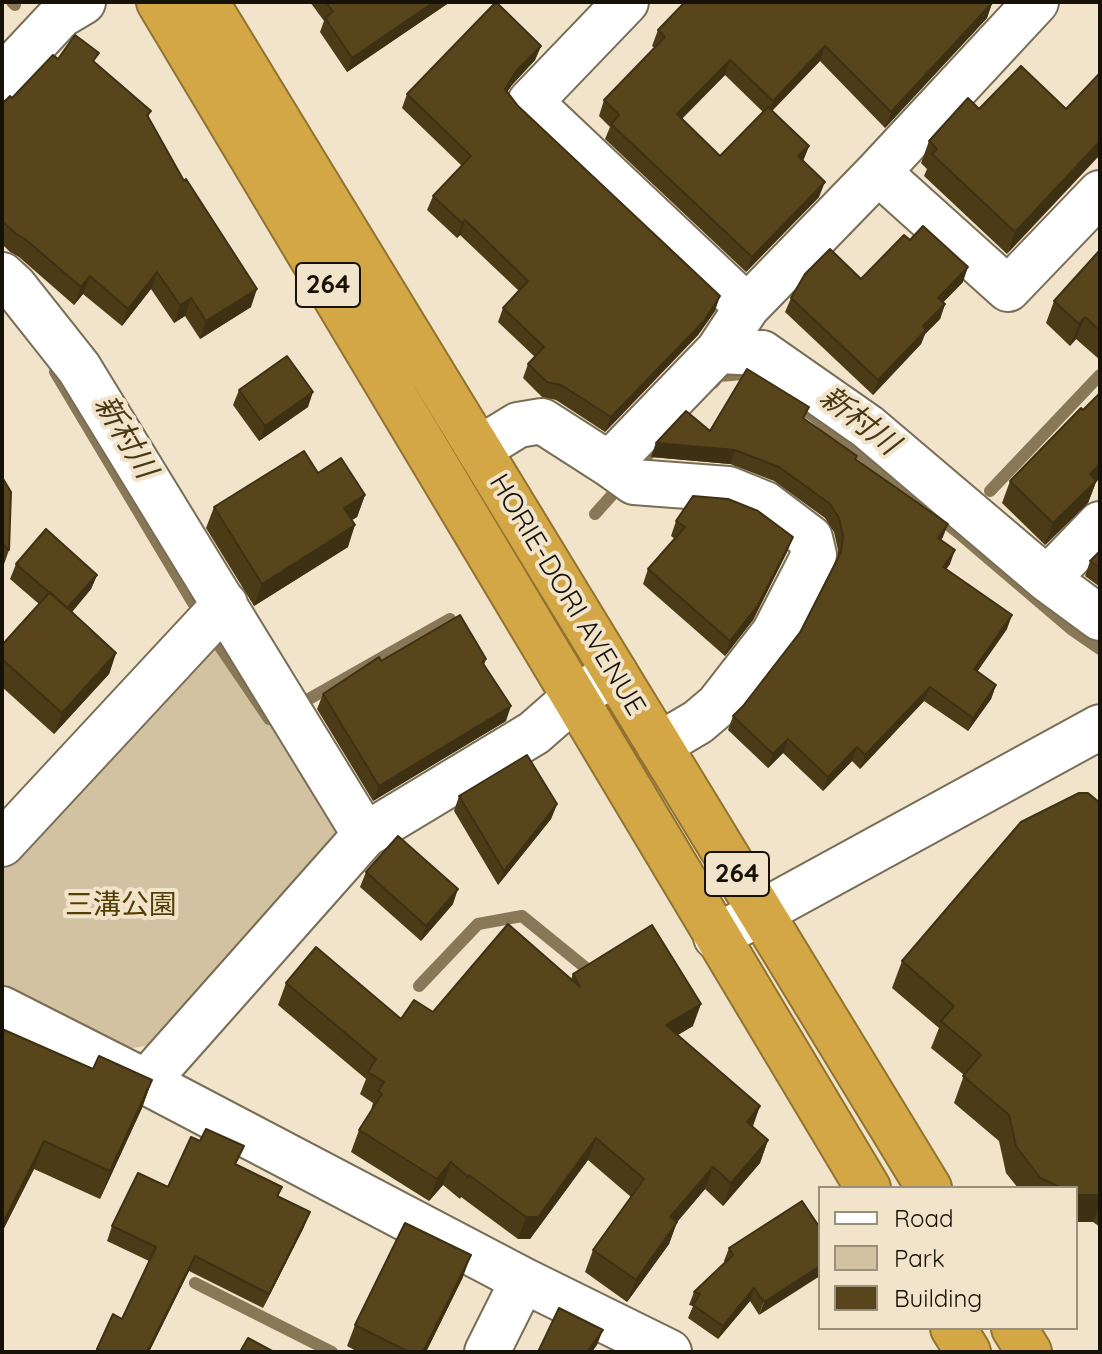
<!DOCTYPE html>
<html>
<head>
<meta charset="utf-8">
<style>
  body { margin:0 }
  #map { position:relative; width:1102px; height:1354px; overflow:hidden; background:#f1e4ca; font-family:Quicksand,sans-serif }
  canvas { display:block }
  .frame { position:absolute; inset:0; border:4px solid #161208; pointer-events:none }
  .legend { position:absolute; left:818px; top:1186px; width:260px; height:144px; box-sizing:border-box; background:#f1e4ca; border:2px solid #99907c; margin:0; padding:10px 14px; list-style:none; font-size:24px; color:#161208 }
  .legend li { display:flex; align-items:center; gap:16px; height:40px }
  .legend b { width:40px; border:2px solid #99907c }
</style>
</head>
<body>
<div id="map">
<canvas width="1102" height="1354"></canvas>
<div class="frame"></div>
<ul class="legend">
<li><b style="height:10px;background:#fff"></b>Road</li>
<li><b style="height:22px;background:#d2c2a1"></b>Park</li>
<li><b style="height:22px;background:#58451b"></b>Building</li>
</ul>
</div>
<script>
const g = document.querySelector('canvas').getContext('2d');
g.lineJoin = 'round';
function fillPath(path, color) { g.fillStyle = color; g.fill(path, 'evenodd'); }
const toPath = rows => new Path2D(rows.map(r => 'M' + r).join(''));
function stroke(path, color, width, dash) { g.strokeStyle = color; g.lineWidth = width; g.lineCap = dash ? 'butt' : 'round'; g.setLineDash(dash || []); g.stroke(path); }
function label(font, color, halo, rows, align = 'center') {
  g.font = font + ' Quicksand,"Noto Sans JP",sans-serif'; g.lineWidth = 8; g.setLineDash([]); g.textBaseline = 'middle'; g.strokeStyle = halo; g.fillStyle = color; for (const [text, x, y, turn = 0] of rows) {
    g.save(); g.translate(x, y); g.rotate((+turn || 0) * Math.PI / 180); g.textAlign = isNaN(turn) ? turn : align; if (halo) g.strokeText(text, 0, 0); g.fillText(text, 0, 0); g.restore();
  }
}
fillPath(toPath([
  [208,636,227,641,340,817,336,843,157,1044,121,1050,2,988,2,859]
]), '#d2c2a1');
stroke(toPath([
  [12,2,15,5],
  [55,372,193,603],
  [713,383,719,376,743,374,757,383],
  [793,404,812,415,956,531,1071,629,1100,649],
  [990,491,1100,375],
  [595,514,663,438],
  [216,641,269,719],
  [300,704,450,619],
  [419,986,478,924,522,916,597,977],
  [195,1283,332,1352]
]), '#897857', 12);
const minor = toPath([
  [626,2,530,102,747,307],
  [2,78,61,15,83,2],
  [878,172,1008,289,1100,193],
  [2,275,14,286,79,368,365,835],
  [718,351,762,353,868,427,1047,579,1100,618],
  [479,449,518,425,542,421,609,464,718,351,747,307,878,172,1036,2],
  [609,464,634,482,728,489,765,504,810,538,814,555,774,633,718,705,698,722,659,745],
  [1047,579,1100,524],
  [2,844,225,604],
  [716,937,1100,727],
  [2,1009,146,1082,523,1280],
  [146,1082,365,835,534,733,574,698,615,673],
  [487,1352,523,1280,669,1352]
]);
const highway = toPath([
  [159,2,868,1188],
  [206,2,929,1188],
  [953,1328,968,1352],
  [1014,1328,1029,1352]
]);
stroke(minor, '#786d55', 48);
stroke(highway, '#917330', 48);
stroke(minor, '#fff', 44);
stroke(highway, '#d3a745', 44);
fillPath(toPath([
  [310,2,450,2,347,72,320,32,324,21],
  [992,3,987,18,885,128,820,61,772,111,809,146,803,161,819,197,746,272,605,139,610,127,599,116,604,100,655,48,652,46,658,30],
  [725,75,763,112,720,156,682,119],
  [541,46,535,60,512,85,507,92,518,106,715,311,698,335,605,432,556,400,542,397,523,378,528,364,535,357,498,322,503,308,519,291,460,235,457,238,427,210,433,196,462,166,402,108,407,94],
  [58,59,95,63,151,111,148,117,251,307,200,339,185,316,174,323,151,289,122,326,83,294,74,305,19,257,10,252,2,244,2,104,12,98],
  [979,109,1066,109,1007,254,924,176,927,169,921,163,929,141],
  [1100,250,1100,360,1076,339,1070,346,1046,323,1054,301],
  [861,279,963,282,943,302,945,304,940,319,925,334,921,344,873,395,785,312,791,298],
  [239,390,308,407,259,441,233,405],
  [1100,393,1100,478,1096,482,1088,503,1045,545,1002,503,1010,481],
  [805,419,857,456,856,459,943,537,941,540,950,564,946,569,1007,629,977,672,996,685,991,699,968,731,924,701,860,769,852,761,823,791,783,753,768,768,728,730,733,716,743,706,801,631,837,561,838,550,834,532,825,518,774,481,730,464,651,457,656,443,710,431],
  [318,473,365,495,357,517,352,520,348,547,254,606,206,528,214,507],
  [2,477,9,550,2,570],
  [676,521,793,537,787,552,753,620,725,656,643,584,648,569,675,539,671,536],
  [1100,551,1100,587,1085,576,1090,561],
  [16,564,97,575,91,589,72,612,116,653,109,674,54,734,2,687,2,645,39,604,10,579],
  [486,659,484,665,506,721,373,801,317,709,323,694,381,661],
  [459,796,557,804,551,819,498,885,454,811],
  [1100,803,1100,1227,1093,1222,1076,1222,1076,1188,1018,1188,1006,1173,999,1141,954,1103,964,1075,931,1048,939,1028,892,988,902,961],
  [366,872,453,904,421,941,360,887],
  [573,974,693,1026,677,1035,753,1127,768,1140,760,1163,723,1206,705,1189,677,1222,669,1244,627,1302,585,1272,593,1250,631,1197,588,1160,530,1239,518,1239,461,1197,460,1199,443,1185,429,1201,351,1152,359,1130,370,1113,373,1103,360,1094,366,1079,278,1005,286,983,401,1019,571,979],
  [2,1029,93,1069,152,1080,142,1108,100,1199,34,1169,2,1232],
  [236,1165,282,1187,278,1197,304,1227,263,1308,189,1271,149,1352,95,1352,113,1314,122,1319,149,1261,107,1241,112,1226],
  [802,1201,759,1315,750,1301,718,1339,688,1318,693,1306,689,1305,694,1292,725,1263,724,1261,729,1248],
  [463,1277,426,1352,358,1352,347,1346,355,1325]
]), '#4c3b17');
fillPath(toPath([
  [434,2,450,2,347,72,352,58],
  [992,3,987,18,885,128,891,112],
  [541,46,535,60,512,85,499,103,505,89,517,70],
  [825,46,820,61,767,116,773,101],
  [730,60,725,75,671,129,677,114],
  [1100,141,1100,155,1007,254,1015,232],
  [809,146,803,161,798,156],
  [825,182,819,197,746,272,752,257],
  [465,220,460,235,457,238,462,223],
  [968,267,963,282,933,313,938,298],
  [157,272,151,289,122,326,128,309],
  [90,276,83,294,74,305,81,287],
  [257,289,251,307,200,339,206,321],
  [720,296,715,311,698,335,605,432,611,417],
  [191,298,185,316,174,323,180,305],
  [945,304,940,319,925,334,921,344,873,395,878,380,923,326],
  [1085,317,1076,339,1070,346,1079,324],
  [313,392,308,407,259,441,265,426],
  [656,443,735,450,730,464,651,457],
  [1100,464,1100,478,1096,482,1088,503,1045,545,1053,523,1090,474],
  [365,495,357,517,337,529,344,508],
  [948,524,943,537,933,552,938,538],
  [355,525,348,547,254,606,262,584],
  [793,537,787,552,753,620,725,656,730,641],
  [955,550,950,564,938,581,943,567],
  [97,575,91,589,62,624,67,609],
  [1012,615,1007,629,969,683,974,669],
  [116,653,109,674,54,734,62,713],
  [996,685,991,699,968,731,973,718],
  [930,687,924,701,860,769,865,755],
  [511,706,506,721,373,801,379,786],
  [788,739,783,753,768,768,773,754],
  [857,747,852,761,823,791,828,777],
  [557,804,551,819,498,885,504,871],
  [458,889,453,904,421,941,426,926],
  [701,1004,693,1026,658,1047,666,1025],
  [152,1080,142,1108,100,1199,110,1171],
  [760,1106,752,1129,747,1122],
  [596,1138,588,1160,530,1239,518,1239,526,1217],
  [768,1140,760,1163,723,1206,731,1183],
  [44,1141,34,1169,2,1232,2,1225],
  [451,1162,443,1185,429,1201,437,1179],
  [713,1167,705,1189,662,1240,670,1217],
  [1077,1195,1100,1195,1100,1204,1093,1222,1076,1222,1076,1199],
  [310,1212,304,1227,263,1308,269,1294],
  [677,1222,669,1244,627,1302,636,1280],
  [471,1255,463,1277,426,1352,423,1352],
  [195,1256,189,1271,149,1352,147,1352],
  [820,1266,820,1276,759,1315,764,1302],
  [754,1288,750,1301,718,1339,723,1326],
  [603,1330,597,1345,592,1352,587,1352]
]), '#3e3013');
const building = toPath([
  [326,2,434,2,352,58,325,18,333,12,326,2],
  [496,2,541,46,517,70,505,89,518,106,720,296,704,321,611,417,561,385,547,382,528,364,544,347,503,308,528,281,465,220,462,223,433,196,471,156,407,94,496,2],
  [685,2,992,2,992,3,891,112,825,46,773,101,730,60,677,114,720,156,768,107,809,146,798,156,825,182,752,257,611,124,619,115,604,100,665,37,658,30,685,2],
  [75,35,99,53,93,61,151,111,147,115,184,181,186,179,257,289,206,321,191,298,180,305,157,272,128,309,90,276,81,287,25,239,16,234,2,221,2,104,10,96,12,98,53,55,58,59,75,35],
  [1021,66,1066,109,1100,73,1100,141,1015,232,932,154,937,149,929,141,968,98,979,109,1021,66],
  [923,226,968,267,938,298,945,304,923,326,926,330,878,380,791,298,805,274,830,249,861,279,904,235,910,240,923,226],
  [1100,250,1100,331,1085,317,1079,324,1054,301,1100,250],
  [287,356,313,392,265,426,239,390,287,356],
  [747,369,809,407,803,418,857,456,855,459,948,524,938,538,955,550,943,567,1012,615,974,669,996,685,973,718,930,687,865,755,857,747,828,777,788,739,773,754,733,716,743,706,801,631,841,552,843,536,839,518,830,504,779,467,735,450,656,443,686,411,710,431,747,369],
  [1100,393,1100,464,1090,474,1096,481,1053,523,1010,481,1081,408,1083,410,1100,393],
  [304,451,318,473,341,458,365,495,344,508,355,525,262,584,214,507,304,451],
  [2,477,11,492,9,550,2,543,2,477],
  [693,496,728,499,758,511,793,537,758,605,730,641,648,569,685,527,676,521,693,496],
  [46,529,97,575,67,608,16,564,46,529],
  [1100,551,1100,568,1090,561,1100,551],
  [50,592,116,653,62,713,2,659,2,645,50,592],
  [460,615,486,659,482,662,511,706,379,786,323,694,379,657,381,661,460,615],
  [527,755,557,804,504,871,459,796,527,755],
  [1079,793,1088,793,1100,803,1100,1195,1077,1195,1076,1194,1076,1188,1062,1188,1040,1178,1016,1146,1009,1115,963,1076,981,1055,941,1021,954,1006,902,961,1021,822,1079,793],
  [398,836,458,889,426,926,366,872,398,836],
  [508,924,580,987,573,974,652,925,701,1004,666,1025,760,1106,747,1122,768,1140,731,1183,713,1167,670,1217,677,1222,636,1280,593,1250,644,1179,596,1138,538,1217,526,1217,469,1175,468,1177,451,1162,437,1179,359,1130,382,1094,378,1091,384,1082,368,1072,376,1059,286,983,316,947,401,1019,414,1000,433,1012,508,924],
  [2,1029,93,1069,99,1056,152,1080,110,1171,44,1141,2,1225,2,1029],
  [206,1129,244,1146,235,1164,282,1187,277,1196,310,1212,269,1294,195,1256,147,1352,104,1352,97,1349,113,1314,122,1319,156,1247,112,1226,138,1173,168,1187,191,1137,200,1141,206,1129],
  [802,1201,820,1228,820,1266,764,1302,754,1288,723,1326,693,1305,700,1294,694,1292,733,1255,729,1248,802,1201],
  [405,1223,471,1255,423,1352,409,1352,355,1325,405,1223],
  [559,1308,603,1330,587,1352,538,1352,559,1308],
  [248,1338,274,1352,240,1352,248,1338]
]);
fillPath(building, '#58451b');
stroke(building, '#3e3013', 2);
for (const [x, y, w] of [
  [328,285,64],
  [737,874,64]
]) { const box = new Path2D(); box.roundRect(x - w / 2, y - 22, w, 44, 6); g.fillStyle = '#f1e4ca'; g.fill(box); stroke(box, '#161208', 2); }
label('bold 26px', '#161208', null, [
  ["264",328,285],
  ["264",737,874]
]);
label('28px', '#161208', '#f1e4ca', [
  ["HORIE-DORI AVENUE",567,595,59]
]);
label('28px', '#553e05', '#f1e4ca', [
  ["三溝公園",121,906]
]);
label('italic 30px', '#483814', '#f1e4ca', [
  ["新村川",859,421,38],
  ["新村川",125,437,59]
]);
</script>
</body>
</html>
